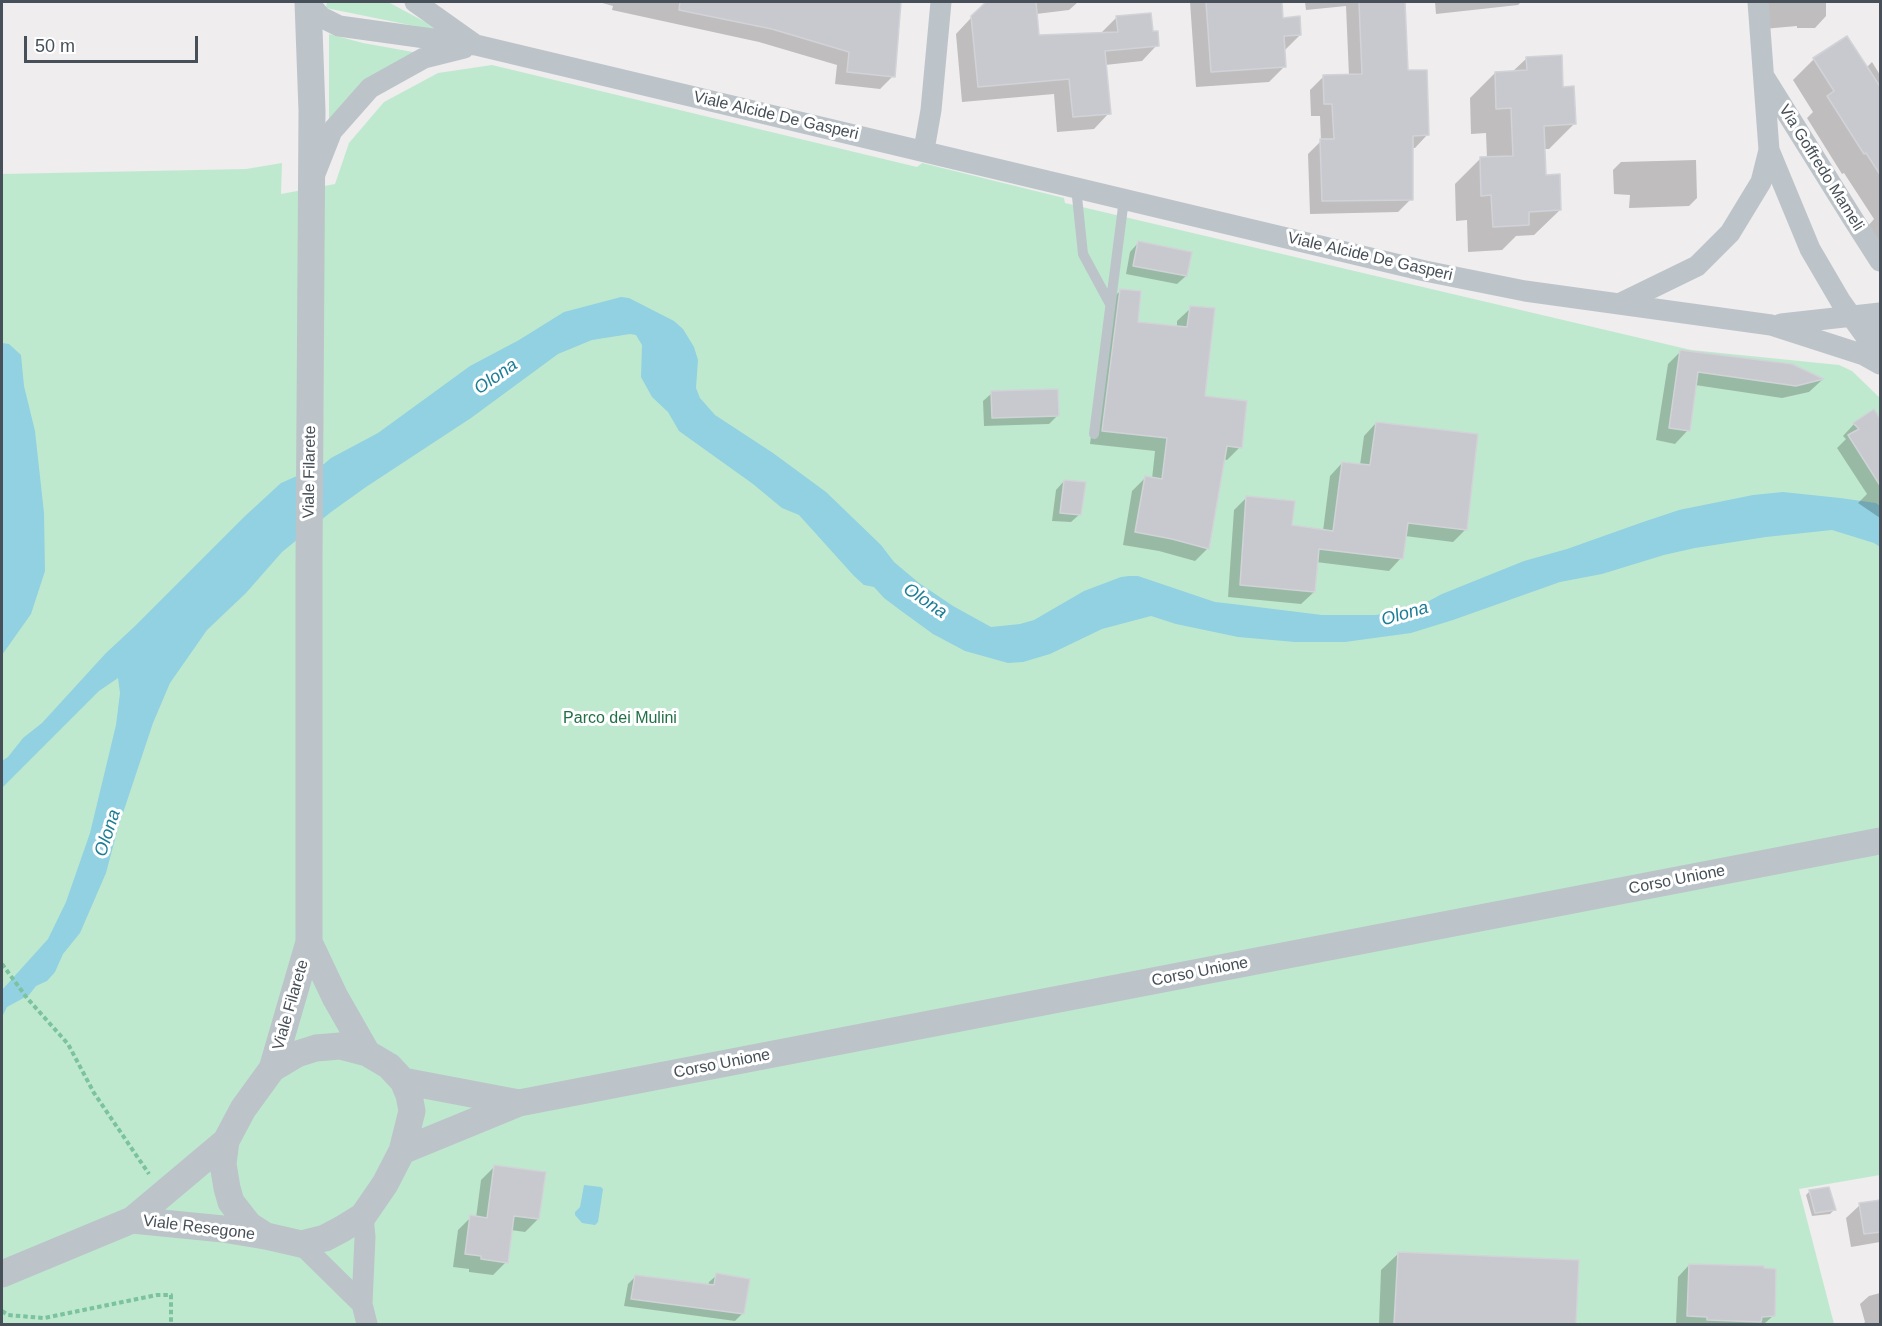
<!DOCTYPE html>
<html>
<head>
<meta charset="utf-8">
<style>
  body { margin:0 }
  #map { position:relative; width:1882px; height:1326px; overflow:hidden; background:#efeded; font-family:Arial,sans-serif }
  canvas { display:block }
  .frame { position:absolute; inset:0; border:3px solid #475058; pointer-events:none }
  .scale { position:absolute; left:24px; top:36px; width:174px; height:27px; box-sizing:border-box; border:3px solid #475058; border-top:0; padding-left:8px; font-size:18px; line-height:21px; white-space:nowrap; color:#475058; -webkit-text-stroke:4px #fff; paint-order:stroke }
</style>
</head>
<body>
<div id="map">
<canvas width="1882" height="1326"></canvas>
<div class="frame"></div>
<div class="scale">50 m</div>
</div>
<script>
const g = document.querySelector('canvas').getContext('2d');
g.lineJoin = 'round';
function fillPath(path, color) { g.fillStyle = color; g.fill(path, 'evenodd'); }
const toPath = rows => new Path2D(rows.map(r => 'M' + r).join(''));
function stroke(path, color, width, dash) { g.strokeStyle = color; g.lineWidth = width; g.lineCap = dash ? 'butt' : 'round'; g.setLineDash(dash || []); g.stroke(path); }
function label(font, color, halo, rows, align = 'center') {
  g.font = font + ' Arial,sans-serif'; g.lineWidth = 6; g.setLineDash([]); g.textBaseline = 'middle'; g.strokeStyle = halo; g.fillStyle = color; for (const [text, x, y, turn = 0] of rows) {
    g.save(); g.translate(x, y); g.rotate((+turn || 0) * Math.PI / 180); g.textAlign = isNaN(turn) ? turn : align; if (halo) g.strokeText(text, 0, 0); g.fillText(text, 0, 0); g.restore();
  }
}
fillPath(toPath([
  [327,2,388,2,444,32,326,8],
  [329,34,363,43,424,54,329,121],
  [492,65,917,167,922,163,1064,198,1065,203,1691,350,1839,365,1852,371,1880,398,1880,1175,1799,1189,1834,1324,2,1324,2,174,246,169,282,163,281,194,335,184,349,143,384,102,438,73]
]), '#bfe9cf');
fillPath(toPath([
  [621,297,629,298,674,321,683,329,694,347,698,360,696,388,700,398,715,415,773,453,826,492,881,545,894,562,919,583,953,606,991,627,1020,624,1034,620,1084,591,1121,577,1129,576,1138,576,1215,602,1233,604,1322,615,1375,615,1391,613,1427,602,1442,594,1524,561,1567,549,1643,522,1679,510,1753,495,1783,492,1840,498,1876,503,1880,506,1880,547,1874,543,1832,530,1766,537,1695,548,1664,555,1602,574,1560,582,1453,620,1411,633,1345,642,1295,642,1238,637,1176,624,1151,616,1102,629,1050,654,1023,662,1008,663,965,651,933,634,900,610,884,598,874,587,864,585,854,576,799,515,782,508,753,484,679,431,668,412,652,397,641,377,642,345,636,335,630,334,592,340,558,354,471,418,366,487,331,512,282,552,246,593,207,630,170,683,153,723,118,828,106,873,80,933,63,954,55,972,47,981,36,986,29,995,7,1007,2,1017,2,990,48,939,66,902,90,833,116,725,120,693,118,678,99,691,2,788,2,761,8,757,23,738,42,723,106,653,134,627,244,517,281,483,324,464,331,458,378,433,470,366,519,340,564,312],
  [2,343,9,344,21,355,24,386,35,431,44,513,45,571,31,614,2,655],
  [584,1185,601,1187,603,1189,598,1222,595,1225,582,1223,575,1215,575,1212,580,1207]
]), '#91d1e1');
fillPath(toPath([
  [599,2,829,2,845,7,851,2,899,2,893,76,880,89,835,84,837,65,759,42,612,10,613,6],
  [984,2,1078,2,1069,10,1036,14,1038,36,1101,33,1117,17,1152,33,1157,45,1142,61,1105,65,1109,113,1094,129,1057,132,1054,94,962,102,956,34,984,4],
  [1190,2,1280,2,1282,19,1300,35,1284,51,1285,66,1269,82,1196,87],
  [1305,2,1404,2,1407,72,1428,134,1415,148,1411,148,1411,199,1398,212,1310,214,1308,154,1321,141,1320,116,1311,116,1310,90,1323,77,1349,76,1346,6,1306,10],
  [1435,2,1521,2,1518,5,1436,14],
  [1754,2,1826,2,1826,16,1815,28,1797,28,1797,26,1763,29],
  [1847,38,1866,68,1872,62,1880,75,1880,245,1868,226,1874,219,1844,173,1842,174,1807,118,1813,112,1793,80,1814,59],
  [1527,58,1562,88,1574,124,1549,149,1543,149,1544,176,1560,210,1534,235,1516,236,1502,250,1468,252,1467,220,1456,221,1455,184,1480,159,1487,159,1486,133,1471,134,1470,98,1495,73,1512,72],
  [1696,160,1697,198,1689,206,1629,208,1630,195,1614,194,1613,170,1621,162],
  [1138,243,1186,276,1177,284,1126,274,1130,252],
  [1121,290,1137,323,1177,327,1177,321,1191,308,1204,397,1240,447,1227,460,1223,459,1208,548,1195,561,1159,551,1123,545,1132,491,1145,478,1152,479,1155,451,1090,444,1108,303],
  [1681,351,1791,365,1822,380,1809,392,1782,398,1695,385,1688,430,1675,444,1656,440,1668,364],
  [992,393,1058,415,1049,424,984,426,983,401],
  [1880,422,1880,518,1858,503,1867,494,1837,448,1846,439,1843,436,1854,424],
  [1376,423,1466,529,1453,542,1405,536,1401,558,1389,571,1316,562,1314,592,1301,604,1228,597,1234,510,1247,497,1291,527,1323,531,1330,476,1342,463,1360,465,1364,436],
  [1064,481,1080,514,1071,522,1052,521,1056,490],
  [494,1167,538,1219,525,1232,511,1230,506,1262,493,1275,469,1272,469,1269,453,1267,458,1230,471,1217,476,1218,481,1180],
  [1810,1191,1834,1210,1830,1214,1812,1216,1806,1195],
  [1880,1201,1880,1242,1851,1247,1846,1218,1860,1205],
  [1399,1253,1578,1261,1575,1324,1379,1324,1381,1270],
  [1689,1265,1773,1316,1764,1324,1676,1324,1678,1277],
  [717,1275,743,1313,735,1321,624,1306,628,1284,636,1276,708,1286,709,1282],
  [1880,1293,1880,1324,1863,1324,1865,1322,1860,1304,1869,1296]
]), '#0003');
const building = toPath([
  [680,2,901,2,895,77,847,72,849,52,772,29,679,10,680,2],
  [986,2,1036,2,1039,35,1118,32,1116,16,1151,13,1153,31,1158,31,1159,46,1105,51,1111,114,1073,117,1069,79,978,87,971,16,986,2],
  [1206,2,1282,2,1283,18,1300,16,1301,35,1284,36,1286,67,1211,72,1206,2],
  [1359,2,1405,2,1408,70,1427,70,1429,135,1413,136,1413,200,1322,201,1320,139,1334,139,1332,104,1324,104,1323,75,1362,74,1359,2],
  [1847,36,1881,88,1881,176,1866,153,1864,154,1827,96,1834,91,1813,58,1847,36],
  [1562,55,1563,87,1574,86,1576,124,1544,126,1546,175,1560,174,1561,210,1529,212,1529,225,1493,227,1491,195,1481,196,1480,157,1513,156,1511,108,1496,109,1495,72,1527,70,1526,57,1562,55],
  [1138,241,1192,252,1187,276,1133,266,1138,241],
  [1120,289,1141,291,1138,322,1187,327,1190,306,1215,308,1205,396,1247,401,1242,448,1227,446,1209,549,1172,539,1135,532,1145,476,1162,479,1167,438,1102,431,1120,289],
  [1680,350,1792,364,1824,379,1796,386,1698,372,1690,431,1669,428,1680,350],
  [1058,389,1059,416,992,418,991,391,1058,389],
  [1874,409,1879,417,1881,416,1881,487,1848,435,1859,429,1853,423,1874,409],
  [1376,422,1478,434,1467,530,1408,523,1403,559,1319,549,1315,592,1240,585,1246,496,1295,501,1292,525,1333,531,1342,462,1370,465,1376,422],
  [1064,480,1086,482,1081,515,1060,513,1064,480],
  [494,1165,546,1172,539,1219,514,1216,508,1263,481,1259,481,1256,465,1254,470,1215,487,1218,494,1165],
  [1829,1187,1836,1210,1815,1213,1809,1190,1829,1187],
  [1881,1200,1881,1232,1864,1234,1859,1203,1881,1200],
  [1398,1252,1579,1260,1576,1324,1394,1324,1398,1252],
  [1689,1264,1764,1266,1764,1268,1776,1269,1775,1316,1762,1317,1761,1322,1707,1320,1707,1317,1687,1316,1689,1264],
  [716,1273,750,1279,744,1314,631,1299,635,1275,714,1285,716,1273]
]);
fillPath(building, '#c7c9cf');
stroke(building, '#d1d3d7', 1.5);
stroke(toPath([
  [2,964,27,998,68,1044,94,1093,149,1174],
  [2,1311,8,1315,44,1318,157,1295,171,1295,171,1324]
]), '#7bc29e', 4, [4.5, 3]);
stroke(toPath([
  [1076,187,1083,254,1110,304],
  [1094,434,1124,199]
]), '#bcc4ca', 10);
stroke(toPath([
  [308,2,321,17,339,26,476,45,1425,271,1525,291,1771,325,1864,355,1880,364],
  [415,2,473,43],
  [1758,2,1769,150,1810,249,1841,302,1880,356],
  [1765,78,1853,219,1880,261],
  [924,150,931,110,941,2],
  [315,174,332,131,370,88,424,58,464,48],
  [1619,304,1697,266,1730,233,1761,182,1769,150],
  [1781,324,1880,313],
  [363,1216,365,1237,362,1304,367,1324],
  [301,1244,362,1304]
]), '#bcc4ca', 21);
stroke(toPath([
  [1880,329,1877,338,1878,350,1880,358],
  [309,942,335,997,367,1053],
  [340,1046,367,1053,389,1066,403,1081,409,1095,412,1111,402,1151,385,1184,363,1216,342,1229,325,1238,301,1244,266,1236,249,1225,231,1202,227,1188,223,1164,226,1141,243,1109,272,1069,297,1054,316,1048,340,1046],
  [272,1069,309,942,309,563,312,111,308,2],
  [403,1081,519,1103],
  [402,1151,519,1103,1880,841],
  [132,1220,223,1229,265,1236],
  [2,1274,132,1220,226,1141]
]), '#bcc4ca', 27);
label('16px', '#475058', '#fff', [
  ["Viale Alcide De Gasperi",776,116,13],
  ["Via Goffredo Mameli",1821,168,58],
  ["Viale Alcide De Gasperi",1370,257,13],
  ["Viale Filarete",310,472,-89],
  ["Corso Unione",1677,880,-11],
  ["Corso Unione",1200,972,-11],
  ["Viale Filarete",291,1005,-74],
  ["Corso Unione",722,1064,-11],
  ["Viale Resegone",199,1228,7]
]);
label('16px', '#217047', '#fff', [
  ["Parco dei Mulini",620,719]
]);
label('italic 18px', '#1c7e96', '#fff', [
  ["Olona",496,377,-35],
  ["Olona",925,601,34],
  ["Olona",1405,614,-16],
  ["Olona",108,833,-72]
]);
</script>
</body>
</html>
